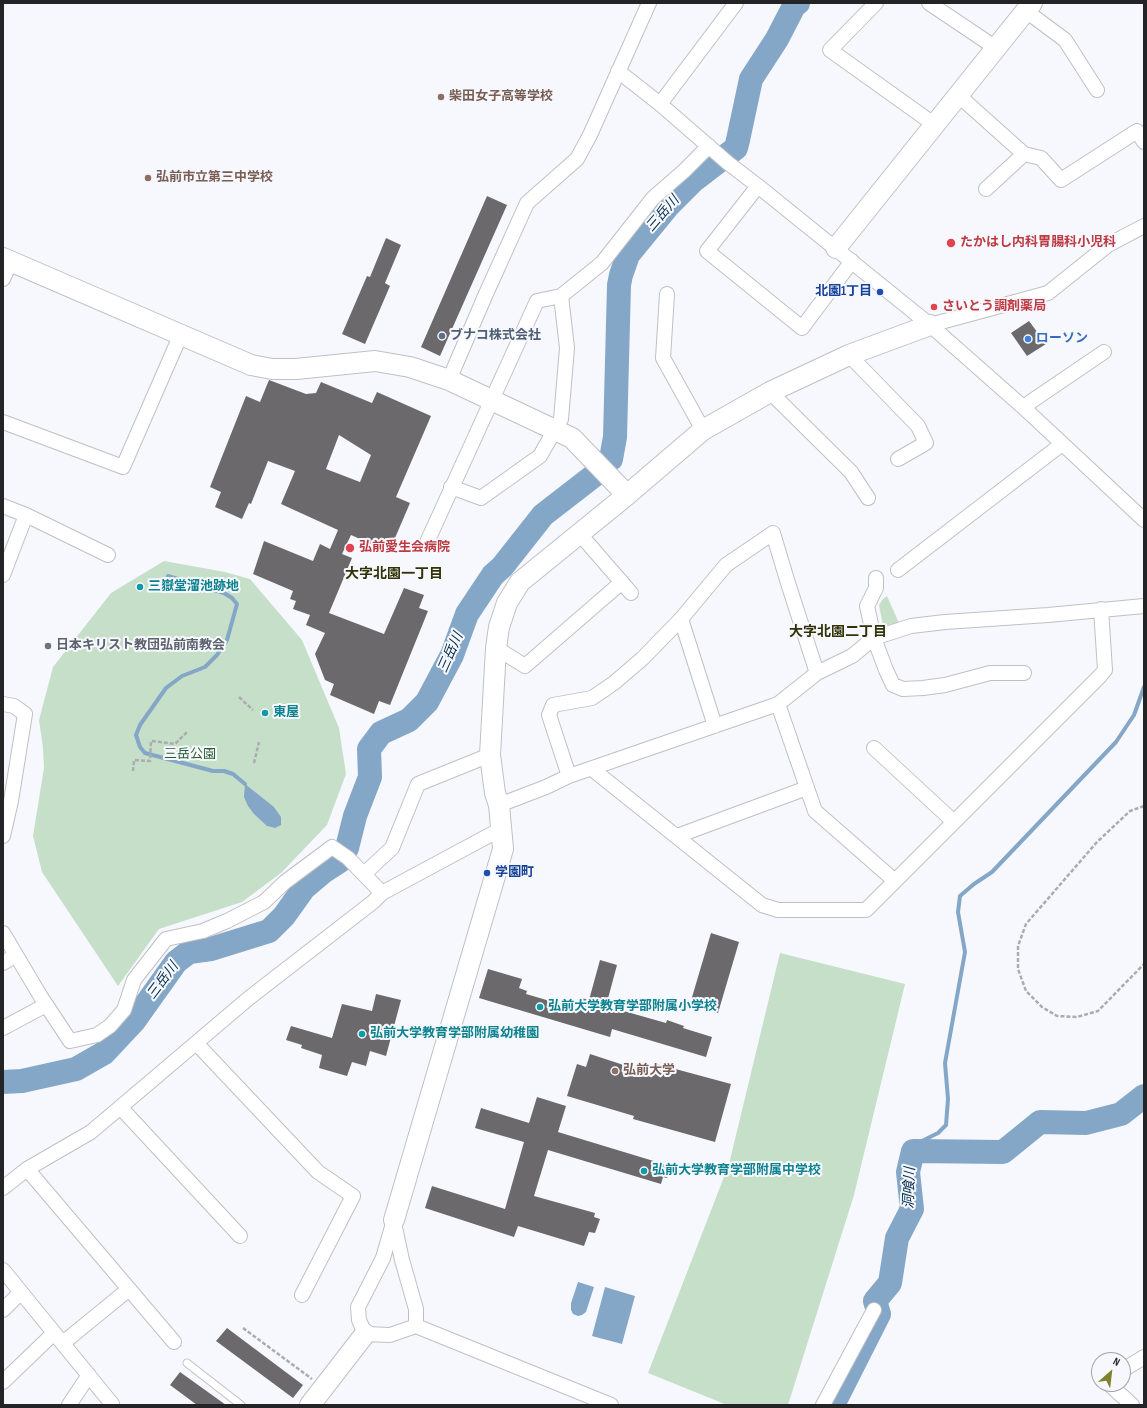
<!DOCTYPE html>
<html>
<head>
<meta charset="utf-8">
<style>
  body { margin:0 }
  #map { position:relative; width:1147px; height:1408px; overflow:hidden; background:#f7f8fd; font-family:"Sofia Sans Condensed",sans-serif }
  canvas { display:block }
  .frame { position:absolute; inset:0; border:4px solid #242426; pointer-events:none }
  .north { position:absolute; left:1091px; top:1352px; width:40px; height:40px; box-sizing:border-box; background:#f7f8fd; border:1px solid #a3a3a7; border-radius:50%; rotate:28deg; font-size:11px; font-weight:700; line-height:16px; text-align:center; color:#242426 }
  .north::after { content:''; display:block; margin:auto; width:14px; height:18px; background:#7f832d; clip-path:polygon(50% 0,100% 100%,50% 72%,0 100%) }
</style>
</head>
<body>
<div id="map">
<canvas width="1147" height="1408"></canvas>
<div class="frame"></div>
<div class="north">N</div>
</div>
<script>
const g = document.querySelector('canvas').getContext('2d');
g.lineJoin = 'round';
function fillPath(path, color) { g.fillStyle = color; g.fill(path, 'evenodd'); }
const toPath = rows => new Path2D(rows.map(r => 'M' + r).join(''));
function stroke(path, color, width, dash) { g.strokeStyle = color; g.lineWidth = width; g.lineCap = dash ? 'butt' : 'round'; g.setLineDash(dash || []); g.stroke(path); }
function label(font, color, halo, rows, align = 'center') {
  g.font = font + ' "Sofia Sans Condensed","Noto Sans JP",sans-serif'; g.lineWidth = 4; g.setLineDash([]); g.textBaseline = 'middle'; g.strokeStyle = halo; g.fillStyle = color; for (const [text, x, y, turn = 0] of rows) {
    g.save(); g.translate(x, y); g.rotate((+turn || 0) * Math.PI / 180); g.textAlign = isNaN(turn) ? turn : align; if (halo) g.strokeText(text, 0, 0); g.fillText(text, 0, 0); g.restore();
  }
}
fillPath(toPath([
  [164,561,225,572,250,579,302,640,339,728,346,774,327,825,281,873,242,902,159,929,118,986,42,872,33,836,44,768,43,748,39,720,53,667,111,593],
  [887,596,899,623,883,626,879,605,883,599],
  [780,953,905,984,854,1195,788,1405,727,1405,648,1373,729,1164]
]), '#c6dfc9');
fillPath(toPath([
  [245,784,274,807,281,817,281,825,275,828,267,826,254,814,248,806,244,797],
  [578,1282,594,1287,586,1312,582,1315,578,1316,573,1314,571,1310,571,1303],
  [605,1287,635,1296,622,1344,592,1336]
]), '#84a7c7');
stroke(toPath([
  [168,576,224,593,232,598,237,604,227,640,217,655,205,667,182,676,166,688,140,725,136,735,140,747,145,753,213,771,224,771,233,774,245,784],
  [913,1151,920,1142,938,1133,946,1125,948,1099,945,1063,965,952,958,912,960,896,974,884,992,872,1116,742,1134,715,1144,687]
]), '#84a7c7', 4);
stroke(toPath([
  [611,459,615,437,619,285,621,275,628,255,669,205,693,181,736,148,738,140,751,79,777,39,794,6,798,3],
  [347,848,355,816,370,777,369,749,381,733,409,720,427,702,452,655,467,614,493,575,502,567,543,515,596,474],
  [3,1082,22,1081,76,1069,104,1053,134,1021,176,962,189,952,211,949,269,931,284,916,304,888,323,872,340,861],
  [833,1405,879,1314,875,1301,890,1283,897,1238,912,1209,908,1172,913,1151,1003,1152,1040,1122,1086,1123,1121,1114,1144,1096]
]), '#84a7c7', 24);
fillPath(toPath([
  [487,196,507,205,440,356,421,347],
  [386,238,401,245,385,283,390,286,365,344,342,334,367,276,370,277],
  [1029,321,1046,344,1027,356,1011,333],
  [269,380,306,394,316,393,321,382,372,403,377,392,431,416,396,497,410,503,389,552,351,535,342,554,352,558,329,613,384,634,404,588,424,595,419,608,428,611,390,705,379,701,374,714,330,695,334,684,325,680,315,654,325,633,306,625,310,615,293,609,296,601,290,599,293,591,253,574,264,541,313,561,320,544,330,549,338,530,281,504,295,471,268,461,251,504,249,503,242,519,215,507,221,492,210,487,246,396,260,402],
  [339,435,371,455,360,482,326,469],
  [711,933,739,942,718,1013,690,1004],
  [600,960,617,965,606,1006,666,1023,667,1020,684,1026,683,1028,712,1037,706,1057,612,1029,610,1037,479,998,488,969,522,979,519,988,527,991,526,994,577,1009,581,998,589,1000],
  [376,994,401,1000,386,1056,370,1051,366,1066,352,1062,347,1076,319,1068,322,1055,301,1048,302,1045,286,1040,291,1026,332,1038,342,1004,372,1011],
  [590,1054,654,1075,657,1064,731,1084,715,1142,633,1119,634,1116,567,1096,577,1064,586,1067],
  [537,1097,566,1106,558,1132,670,1166,667,1178,663,1177,661,1184,548,1150,534,1196,595,1213,594,1217,600,1219,595,1233,589,1232,584,1246,518,1226,514,1237,425,1208,432,1186,505,1209,524,1142,475,1128,481,1108,529,1123],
  [227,1328,303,1385,293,1398,216,1341],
  [180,1372,226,1405,197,1405,170,1385]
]), '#6b696c');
const lane = toPath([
  [187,1363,241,1405]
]);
const street = toPath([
  [876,3,830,50,935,125],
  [929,3,996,48],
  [1026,11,1065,40,1097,90],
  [618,71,660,104,728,163,758,186,930,325,1023,407,1144,520],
  [958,95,1024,154,1041,158,1061,180,1137,131,1144,142],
  [660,104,736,3],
  [758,186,707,251,802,328,852,261],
  [986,189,1024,154],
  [3,279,11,261],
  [667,294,663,358,703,430],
  [930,325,1048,293,1108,245,1144,226],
  [849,355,918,426,926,443,898,459],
  [449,380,485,296,527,203,577,159,590,135,649,3],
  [770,392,851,472,868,498],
  [1023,407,1104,352],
  [3,422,123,467,181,334],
  [451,487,481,498,540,456,561,419,567,348,561,296],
  [3,506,26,515],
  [579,533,631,593],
  [428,540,537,301,561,296,602,263,653,198,684,171,709,146],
  [898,570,1062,444],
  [3,575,26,515,108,555],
  [876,578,876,588,867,606,874,638,886,670,893,685,903,689,923,688,945,685,990,673,1024,673],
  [681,619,715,726],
  [496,648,525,666,622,582],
  [3,704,14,706,25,714,11,801,3,836],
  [778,704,815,811,895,881],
  [874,748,954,822],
  [592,769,762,905,778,910,866,910,1100,676,1105,670,1101,609],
  [569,776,549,715,553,705,592,698,614,683,643,658,681,619,726,565,773,533,787,580,817,673],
  [499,805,546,787,569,776,778,704,817,673,852,656,874,638,911,626,945,622,1048,615,1144,606],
  [677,836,807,788],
  [364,874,392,848,418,784,490,755],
  [3,933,41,997,70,1041,97,1035,110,1026,124,1010,134,980,166,939,203,931,227,921,264,902,285,882,332,847,348,858,382,893],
  [3,963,16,955],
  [3,1028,46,1005],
  [196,1043,318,1172,353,1196,302,1295],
  [121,1108,240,1236],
  [27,1169,174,1342],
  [3,1188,27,1169,91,1132,249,998,373,902,382,893,501,829],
  [394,1220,383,1258,358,1307,359,1320,365,1334,390,1335,416,1326,611,1405],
  [394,1223,402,1260,416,1309,416,1326],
  [3,1270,112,1404],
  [3,1310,21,1292],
  [63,1343,129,1289],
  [1123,1370,1144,1357],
  [3,1382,54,1333],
  [1109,1384,1132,1405],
  [69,1405,89,1375],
  [823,1405,874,1310]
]);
const secondary = toPath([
  [836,248,1032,3],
  [3,258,251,365,272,369,296,369,375,361,410,367,449,380,572,438,627,495],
  [394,1220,503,849,499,805,495,793,490,755,496,648,499,627,507,603,520,582,627,495,703,430,770,392,849,355,930,325],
  [310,1405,365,1334]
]);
stroke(lane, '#bfc0c4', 9);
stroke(street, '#bfc0c4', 16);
stroke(secondary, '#bfc0c4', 22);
stroke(toPath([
  [239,697,253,710],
  [254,763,259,742],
  [133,771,134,760,150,761,151,741,175,744,187,732],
  [1144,806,1130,811,1097,842,1026,924,1018,946,1018,969,1026,991,1042,1007,1057,1016,1077,1017,1098,1011,1144,964],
  [243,1328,312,1379]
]), '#abacb0', 2.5, [4, 2]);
stroke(lane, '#fff', 7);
stroke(street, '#fff', 14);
stroke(secondary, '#fff', 20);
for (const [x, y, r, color] of [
  [441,97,4,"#8d6e63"],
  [148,178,4,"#8d6e63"],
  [951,243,5,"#e0444e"],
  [880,292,4,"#1a4fb4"],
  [934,307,4,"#e0444e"],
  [442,336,4,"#5c6f8a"],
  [1028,339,4,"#3f7fe0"],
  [350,548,5,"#e0444e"],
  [140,587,4,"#0f9aa8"],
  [48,646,4,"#6b7280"],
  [265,713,4,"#0f9aa8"],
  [487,873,4,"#1a4fb4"],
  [540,1007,4,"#0f9aa8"],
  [362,1034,4,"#0f9aa8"],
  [615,1071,4,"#8d6e63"],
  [644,1171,4,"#0f9aa8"]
]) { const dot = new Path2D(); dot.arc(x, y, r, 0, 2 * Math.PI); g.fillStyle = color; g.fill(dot); stroke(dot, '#f7f8fd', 1.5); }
label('bold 13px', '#785e54', '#f7f8fd', [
  ["柴田女子高等学校",449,97],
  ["弘前市立第三中学校",156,178],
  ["弘前大学",623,1071]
], 'left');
label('bold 13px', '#be3a42', '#f7f8fd', [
  ["たかはし内科胃腸科小児科",960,243],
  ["さいとう調剤薬局",942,307],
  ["弘前愛生会病院",359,548]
], 'left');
label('bold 13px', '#164399', '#f7f8fd', [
  ["北園1丁目",872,292],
  ["学園町",495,873,"left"]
], 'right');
label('bold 13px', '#4e5e75', '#f7f8fd', [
  ["ブナコ株式会社",450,336]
], 'left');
label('bold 13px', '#366cbe', '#f7f8fd', [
  ["ローソン",1036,339]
], 'left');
label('bold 13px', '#0d838f', '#f7f8fd', [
  ["三嶽堂溜池跡地",148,587],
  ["東屋",273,713],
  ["弘前大学教育学部附属小学校",548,1007],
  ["弘前大学教育学部附属幼稚園",370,1034],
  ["弘前大学教育学部附属中学校",652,1171]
], 'left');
label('bold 13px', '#5b616d', '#f7f8fd', [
  ["日本キリスト教団弘前南教会",56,646]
], 'left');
label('13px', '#285e32', '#f7f8fd', [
  ["三岳公園",190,755]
]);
label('italic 14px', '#032e4d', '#f7f8fd', [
  ["三岳川",663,214,-49],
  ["三岳川",451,653,-66],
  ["三岳川",163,981,-53],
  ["洞喰川",910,1188,-88]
]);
label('bold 14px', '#313208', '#f7f8fd', [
  ["大字北園一丁目",394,574],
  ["大字北園二丁目",838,632]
]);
</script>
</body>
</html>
